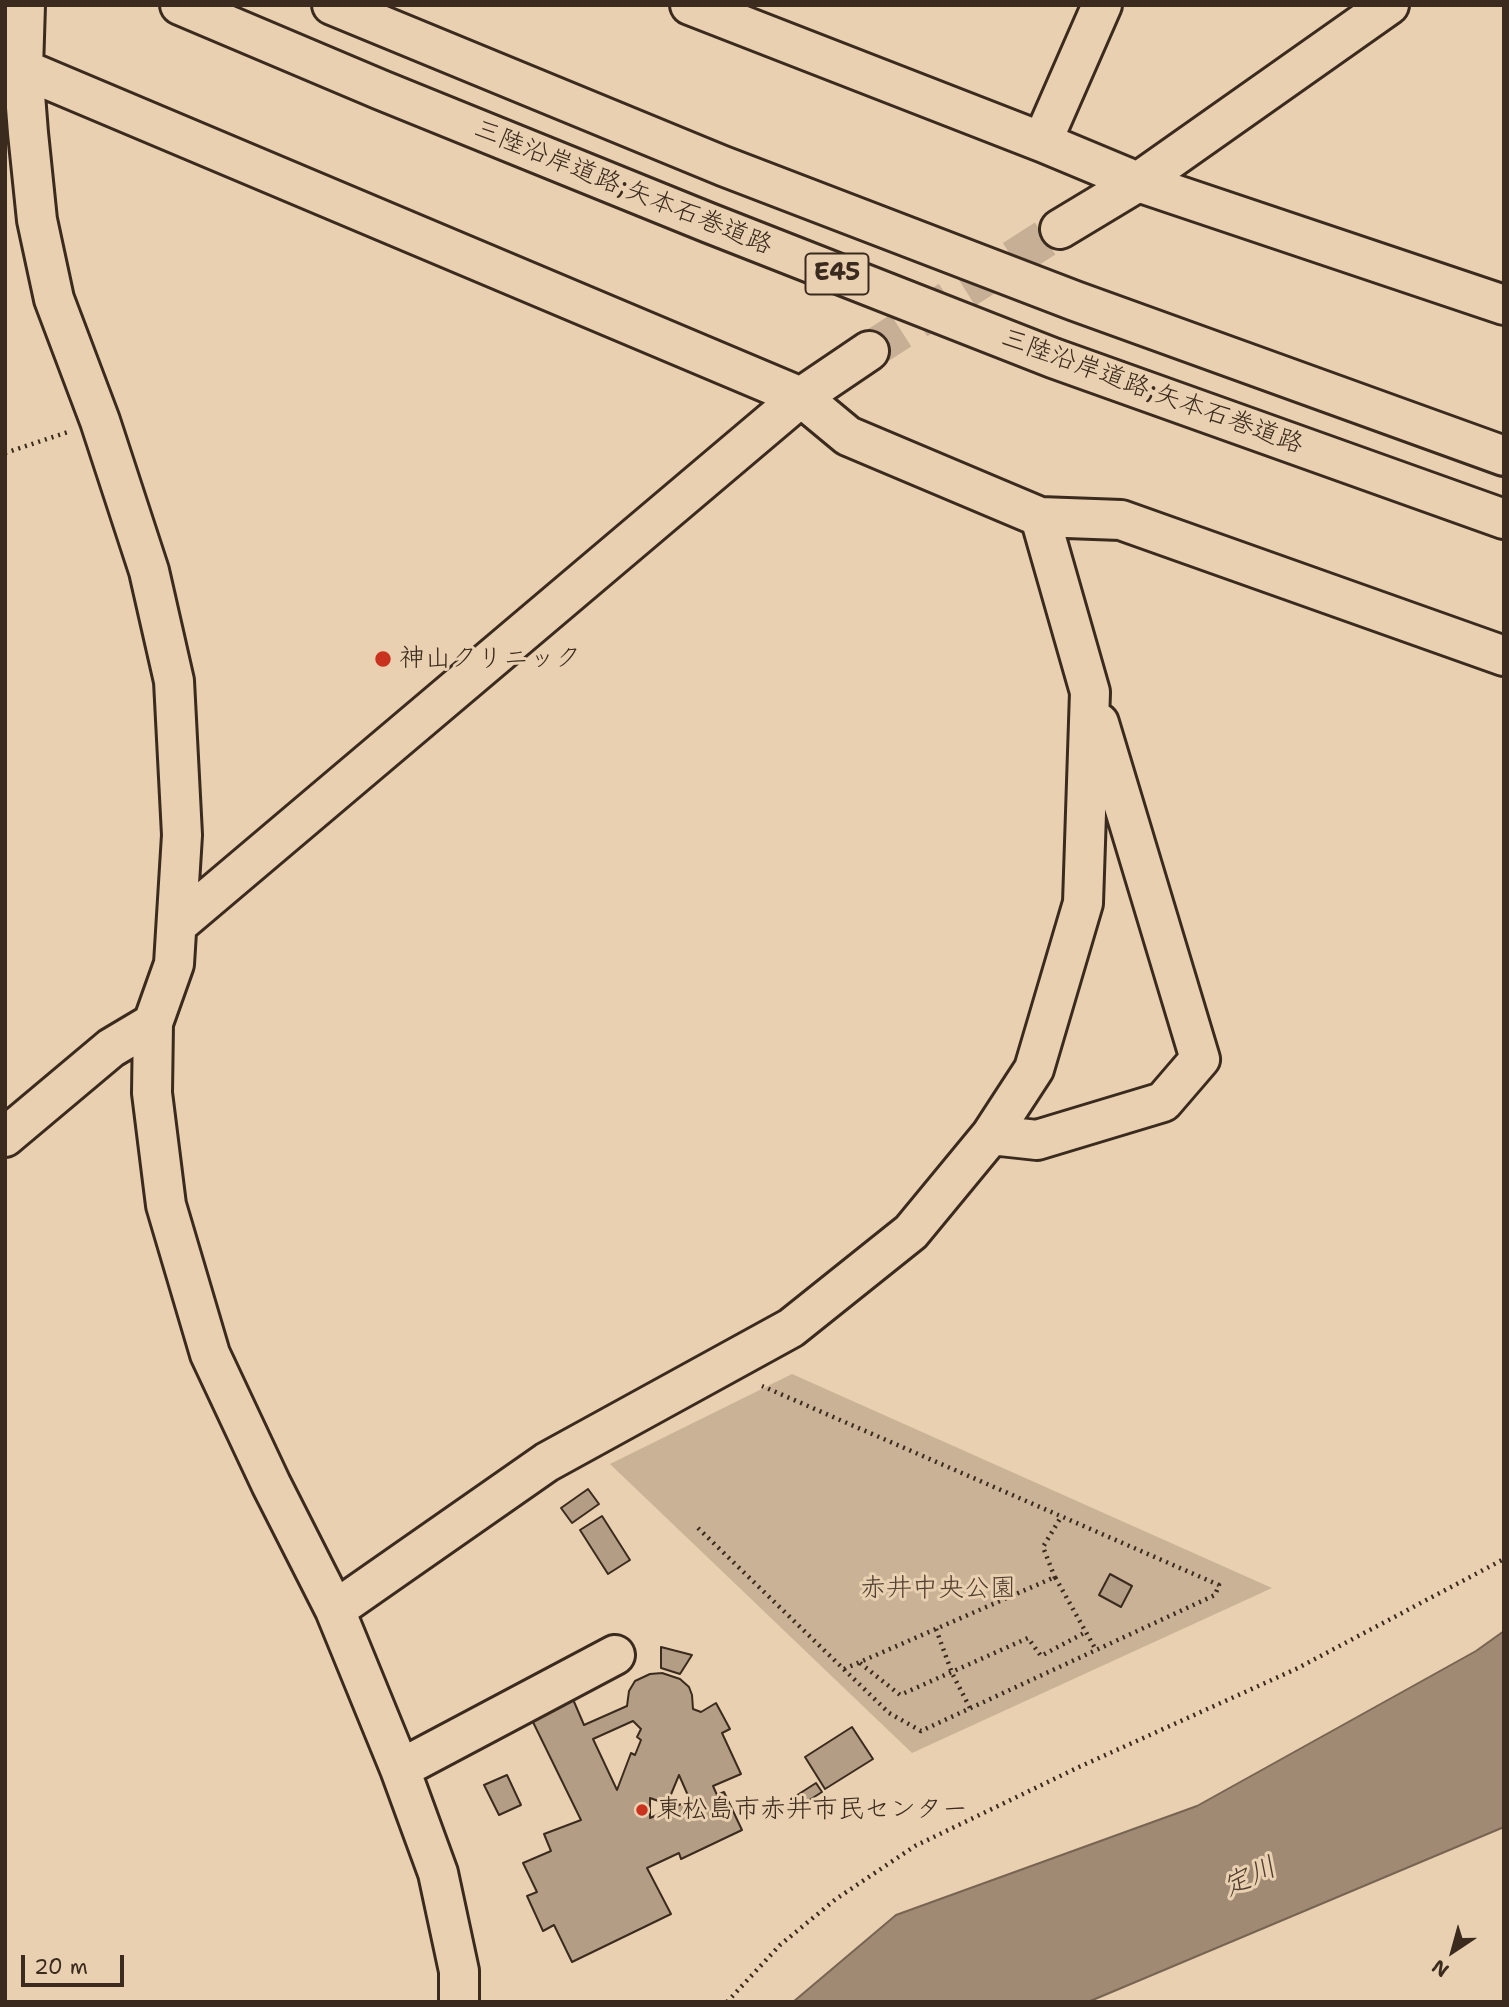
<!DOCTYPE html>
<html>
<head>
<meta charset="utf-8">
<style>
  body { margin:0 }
  #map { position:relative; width:1509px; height:2007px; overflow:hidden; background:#e9d0b1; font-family:"Shantell Sans",sans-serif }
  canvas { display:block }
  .frame { position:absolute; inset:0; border:7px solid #3b2a1e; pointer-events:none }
  .north { position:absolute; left:1418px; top:1916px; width:70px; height:70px; -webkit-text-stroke:5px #e9d0b1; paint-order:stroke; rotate:216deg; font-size:19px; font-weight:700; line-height:28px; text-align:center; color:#3b2a1e }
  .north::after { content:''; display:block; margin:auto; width:24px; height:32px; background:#3b2a1e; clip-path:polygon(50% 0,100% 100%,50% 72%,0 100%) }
  .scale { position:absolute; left:21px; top:1955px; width:103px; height:32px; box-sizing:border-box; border:4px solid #3b2a1e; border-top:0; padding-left:9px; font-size:21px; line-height:24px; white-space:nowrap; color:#3b2a1e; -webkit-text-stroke:5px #e9d0b1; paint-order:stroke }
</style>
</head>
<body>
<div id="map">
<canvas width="1509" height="2007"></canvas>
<div class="frame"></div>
<div class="north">N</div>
<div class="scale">20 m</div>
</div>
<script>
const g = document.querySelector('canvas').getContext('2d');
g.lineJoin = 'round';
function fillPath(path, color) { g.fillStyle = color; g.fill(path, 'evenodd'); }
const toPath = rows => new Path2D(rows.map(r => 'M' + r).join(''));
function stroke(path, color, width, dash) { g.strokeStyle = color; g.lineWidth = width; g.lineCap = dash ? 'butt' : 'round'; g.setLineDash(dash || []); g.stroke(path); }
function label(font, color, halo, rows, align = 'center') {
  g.font = font + ' "Shantell Sans","Klee One",sans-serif'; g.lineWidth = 6; g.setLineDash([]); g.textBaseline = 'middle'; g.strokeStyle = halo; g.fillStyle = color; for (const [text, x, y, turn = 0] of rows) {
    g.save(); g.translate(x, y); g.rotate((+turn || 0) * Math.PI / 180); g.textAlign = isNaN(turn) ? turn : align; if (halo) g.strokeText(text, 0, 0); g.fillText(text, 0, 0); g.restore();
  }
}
fillPath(toPath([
  [792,1374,1272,1588,912,1753,610,1464]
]), '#cab297');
const water = toPath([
  [1504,1631,1504,1827,1088,2002,793,2002,896,1915,1197,1806,1476,1651,1504,1631]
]);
fillPath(water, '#a08a74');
stroke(water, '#786452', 2);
const building = toPath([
  [588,1489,599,1504,572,1523,561,1508,588,1489],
  [602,1516,630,1560,608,1574,580,1530,602,1516],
  [1110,1574,1132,1586,1121,1607,1099,1595,1110,1574],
  [661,1647,692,1655,680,1674,661,1668,661,1647],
  [662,1673,680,1679,689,1687,692,1695,693,1709,701,1712,716,1703,730,1729,722,1733,741,1774,713,1786,717,1795,724,1792,742,1830,681,1859,679,1853,647,1868,671,1914,572,1962,554,1925,543,1931,527,1896,537,1892,523,1863,551,1851,544,1834,581,1820,530,1716,572,1697,584,1725,627,1706,629,1691,635,1681,650,1674,662,1673],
  [633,1721,641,1729,637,1737,641,1740,635,1755,631,1753,617,1790,593,1739,633,1721],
  [679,1775,690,1800,650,1818,650,1798,667,1804,679,1775],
  [852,1727,873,1759,825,1789,805,1757,852,1727],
  [507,1775,521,1805,499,1815,484,1785,507,1775],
  [816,1783,822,1792,797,1808,791,1799,816,1783]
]);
fillPath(building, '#b39d84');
stroke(building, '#3b2a1e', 2);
stroke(toPath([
  [869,351,1060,229]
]), '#c6af94', 38, [38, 19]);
const minor = toPath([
  [25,5,23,69,28,133,37,220,54,299,100,421,149,571,174,681,182,835,174,964,153,1023,152,1093,166,1205,210,1354,271,1484,335,1610,400,1769,438,1873,459,1971,459,2002],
  [690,5,1042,142,1138,182,1504,305],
  [5,59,23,69,801,397,848,436,1040,517,1121,520,1504,656],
  [1042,142,1102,5],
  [1060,229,1138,182,1389,5],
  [177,925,801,397,869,351],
  [991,1135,1037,1140,1163,1102,1200,1059,1099,723],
  [5,1137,111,1048,153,1023],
  [335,1610,547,1462,791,1328,911,1232,991,1135,1034,1069,1083,903,1090,692,1040,517],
  [400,1769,615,1655]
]);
const highway = toPath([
  [180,5,381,90,709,223,1053,358,1504,519],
  [332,5,723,166,1075,301,1504,456]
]);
stroke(minor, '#3b2a1e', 44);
stroke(highway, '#3b2a1e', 44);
stroke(toPath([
  [5,453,68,432],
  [698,1528,889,1713,921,1731,1215,1595,1219,1585,762,1386],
  [1055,1578,1043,1547,1061,1517],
  [936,1629,952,1673,970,1708],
  [860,1663,900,1695,1028,1638,1041,1656,1086,1632],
  [844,1669,1055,1577,1096,1650],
  [727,2002,780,1945,836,1899,915,1846,1079,1767,1296,1669,1504,1559]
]), '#3b2a1e', 4.5, [2, 5]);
stroke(minor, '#e9d0b1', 38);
stroke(highway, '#e9d0b1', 38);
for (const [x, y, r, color] of [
  [383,659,9,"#c8321e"],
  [642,1810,7,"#c8321e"]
]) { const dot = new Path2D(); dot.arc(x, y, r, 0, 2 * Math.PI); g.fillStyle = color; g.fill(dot); stroke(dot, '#e9d0b1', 2.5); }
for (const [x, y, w] of [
  [837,274,63]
]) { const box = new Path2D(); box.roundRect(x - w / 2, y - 20.5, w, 41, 5); g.fillStyle = '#e9d0b1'; g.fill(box); stroke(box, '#3b2a1e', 2); }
label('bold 24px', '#3b2a1e', null, [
  ["E45",837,274]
]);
label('26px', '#3b2a1e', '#e9d0b1', [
  ["三陸沿岸道路;矢本石巻道路",623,188,22],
  ["三陸沿岸道路;矢本石巻道路",1152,392,20]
]);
label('26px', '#3b2a1e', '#e9d0b1', [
  ["神山クリニック",399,659],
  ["東松島市赤井市民センター",656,1810]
], 'left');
label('26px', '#503e30', '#e9d0b1', [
  ["赤井中央公園",938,1589]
]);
label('italic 28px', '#4f3d2f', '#e9d0b1', [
  ["定川",1250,1878,-25]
]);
</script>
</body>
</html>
